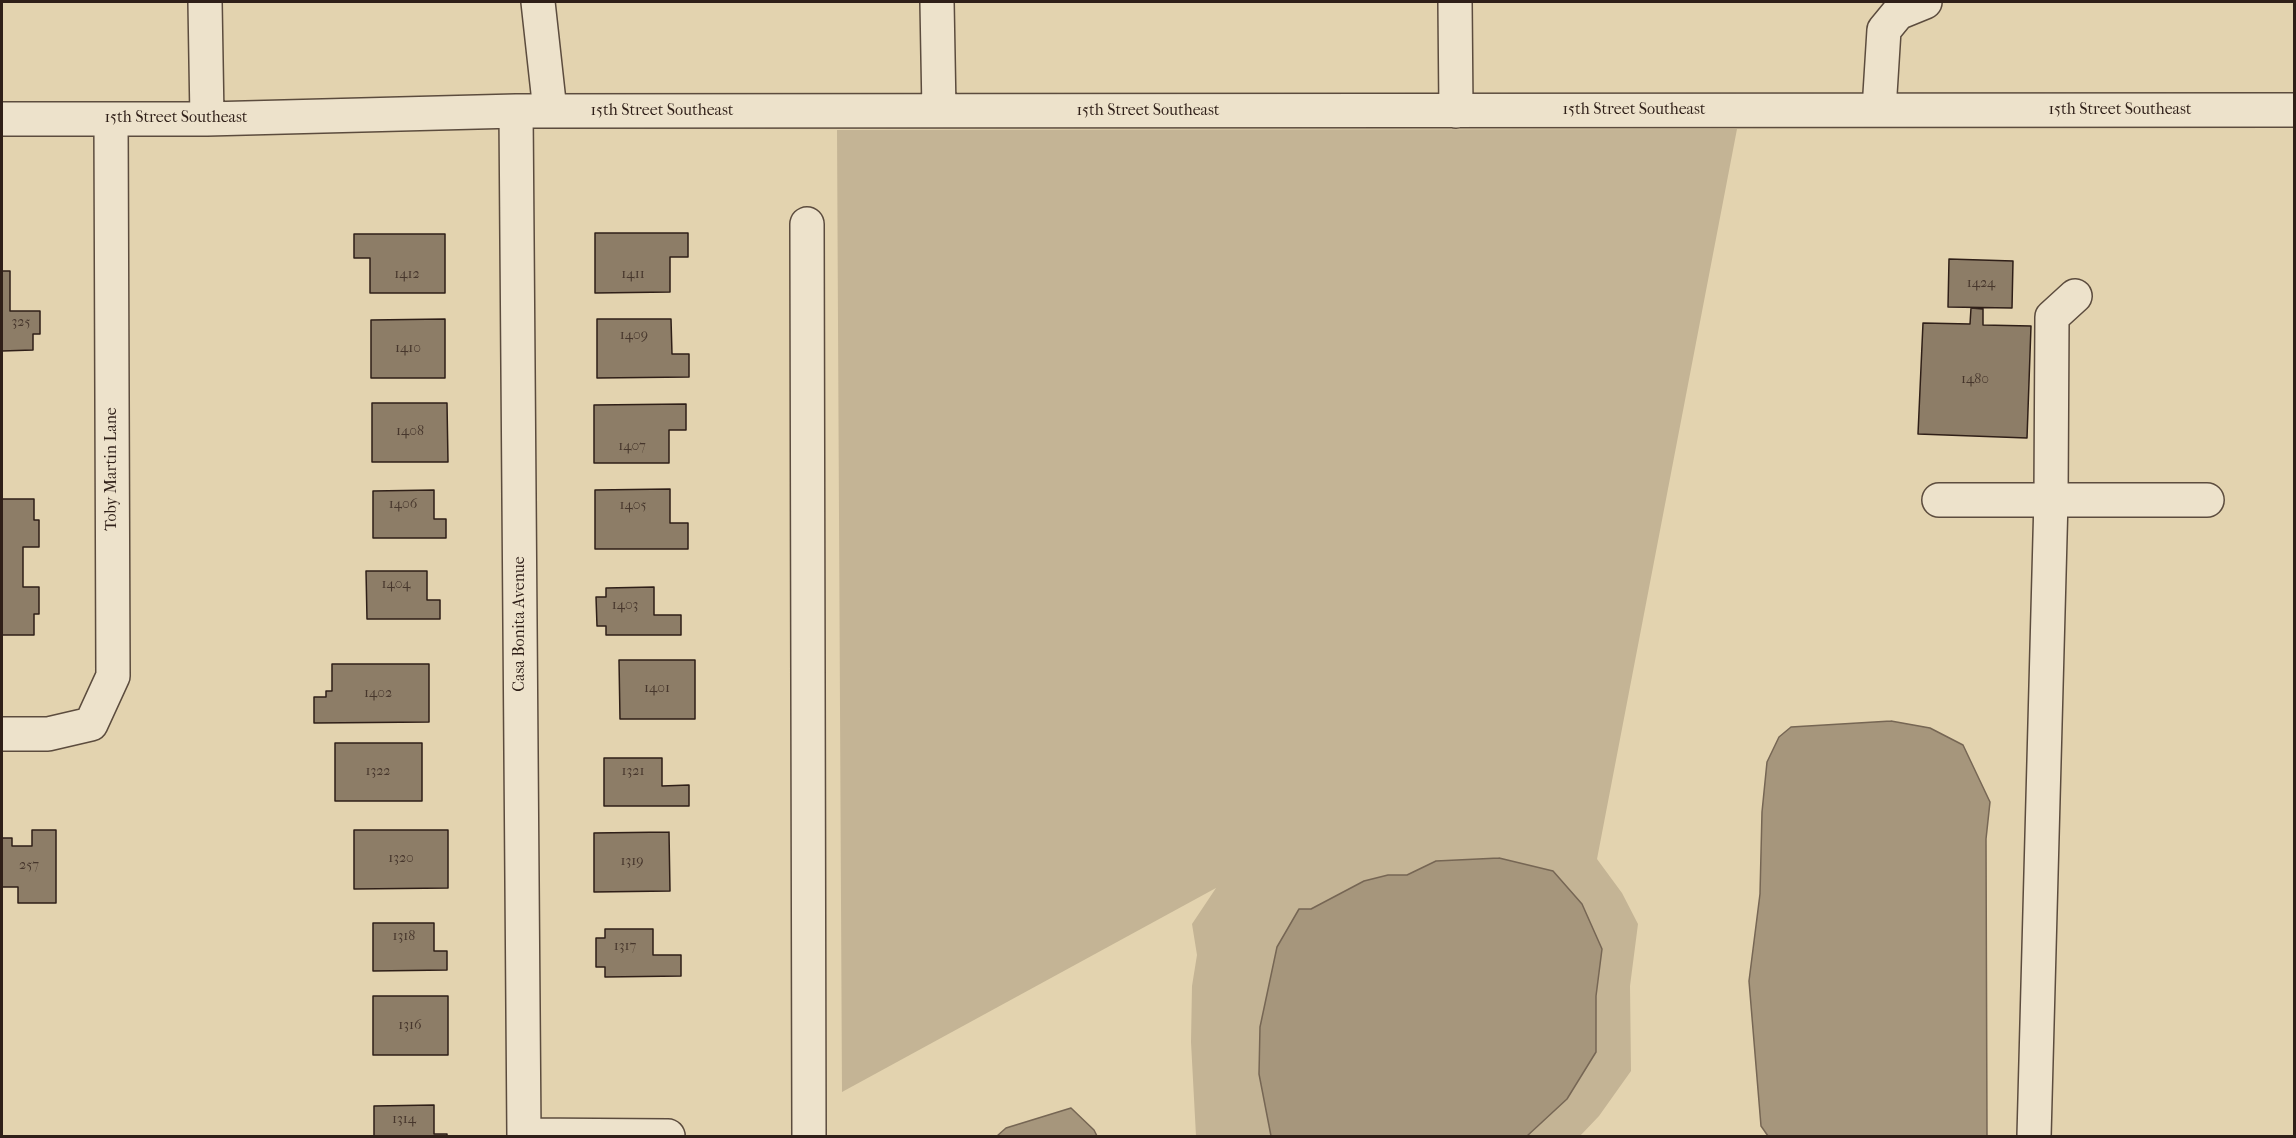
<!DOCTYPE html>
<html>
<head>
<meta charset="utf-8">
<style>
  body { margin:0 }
  #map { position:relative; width:2296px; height:1138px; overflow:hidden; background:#e3d3af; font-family:"IM FELL French Canon",serif }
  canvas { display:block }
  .frame { position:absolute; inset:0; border:3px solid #2f1f18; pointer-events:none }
</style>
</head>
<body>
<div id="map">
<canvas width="2296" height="1138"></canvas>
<div class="frame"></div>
</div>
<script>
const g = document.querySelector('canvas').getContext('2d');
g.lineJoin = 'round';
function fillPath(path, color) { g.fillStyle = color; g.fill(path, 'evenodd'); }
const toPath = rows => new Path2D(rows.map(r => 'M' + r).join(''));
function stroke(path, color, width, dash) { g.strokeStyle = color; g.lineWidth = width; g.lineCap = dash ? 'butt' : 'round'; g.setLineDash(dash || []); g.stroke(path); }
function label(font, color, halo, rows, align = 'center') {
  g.font = font + ' "IM FELL French Canon",serif'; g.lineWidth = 6; g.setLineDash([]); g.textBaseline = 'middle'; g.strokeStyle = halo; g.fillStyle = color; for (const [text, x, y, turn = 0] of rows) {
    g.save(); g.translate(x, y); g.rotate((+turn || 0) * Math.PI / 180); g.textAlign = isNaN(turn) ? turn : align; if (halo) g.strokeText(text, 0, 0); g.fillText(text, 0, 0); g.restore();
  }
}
fillPath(toPath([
  [1737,129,1597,859,1622,893,1638,924,1630,986,1631,1071,1599,1116,1580,1136,1527,1136,1567,1099,1596,1052,1596,996,1602,949,1436,861,1407,875,1388,875,1364,881,1311,909,1259,1074,1271,1136,1196,1136,1191,1042,1192,986,1197,955,1192,924,1216,888,842,1092,837,130]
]), '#c4b495');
const water = toPath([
  [1891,721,1930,728,1963,745,1990,802,1986,839,1987,1136,1768,1136,1761,1126,1749,981,1760,894,1762,812,1767,762,1779,737,1791,727,1891,721],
  [1499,858,1553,871,1582,904,1602,949,1596,996,1596,1052,1567,1099,1527,1136,1271,1136,1259,1074,1260,1027,1277,947,1299,909,1311,909,1364,881,1388,875,1407,875,1436,861,1499,858],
  [1071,1108,1094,1130,1097,1136,997,1136,1006,1128,1071,1108]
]);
fillPath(water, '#a6967c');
stroke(water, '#766654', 1.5);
const building = toPath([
  [595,233,688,233,688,257,670,257,670,292,595,293,595,233],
  [354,234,445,234,445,293,370,293,370,258,354,258,354,234],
  [1949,259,2013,261,2012,308,1948,307,1949,259],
  [2,271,10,271,10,311,40,311,40,334,33,334,33,350,2,351,2,271],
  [1971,308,1983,309,1983,325,2031,326,2027,438,1918,434,1923,323,1970,324,1971,308],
  [445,319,445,378,371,378,371,320,445,319],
  [597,319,671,319,672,354,689,354,689,377,597,378,597,319],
  [372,403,447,403,448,462,372,462,372,403],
  [686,404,686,430,669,430,669,463,594,463,594,405,686,404],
  [670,489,670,523,688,523,688,549,595,549,595,490,670,489],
  [434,490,434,519,446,519,446,538,373,538,373,491,434,490],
  [2,499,34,499,34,520,39,520,39,547,23,547,23,587,39,587,39,614,34,614,34,635,2,635,2,499],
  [366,571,427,571,427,600,440,600,440,619,367,619,366,571],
  [654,587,654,615,681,615,681,635,606,635,606,626,597,626,596,597,606,597,606,588,654,587],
  [619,660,695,660,695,719,620,719,619,660],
  [332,664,429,664,429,722,314,723,314,697,326,697,326,691,332,691,332,664],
  [335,743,422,743,422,801,335,801,335,743],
  [604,758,662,758,662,786,689,785,689,806,604,806,604,758],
  [32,830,56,830,56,903,18,903,18,887,2,887,2,838,12,838,12,846,32,846,32,830],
  [354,830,448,830,448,888,354,889,354,830],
  [669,832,670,891,594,892,594,833,669,832],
  [373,923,434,923,434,951,447,951,447,970,373,971,373,923],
  [605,929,653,929,653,955,681,955,681,976,605,977,605,967,596,967,596,938,605,938,605,929],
  [373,996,448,996,448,1055,373,1055,373,996],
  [434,1105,434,1134,447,1134,447,1136,374,1136,374,1106,434,1105]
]);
fillPath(building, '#8d7d67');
stroke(building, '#2f1f18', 1.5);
const minor = toPath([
  [205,2,207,119],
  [538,2,550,111],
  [937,2,939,111],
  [1455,2,1456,111],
  [1879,110,1884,30,1898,13,1925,2],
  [516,111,524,1136],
  [2,119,207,119,516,111,2294,110],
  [807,224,809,1136],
  [1939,500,2207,500],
  [2,734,48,734,91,724,113,676,111,119],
  [524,1135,668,1136],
  [2034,1136,2051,499,2052,317,2075,296]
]);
stroke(minor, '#5c4c3e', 36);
stroke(minor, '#ede2cb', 33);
label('14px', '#46362c', null, [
  ["1412",407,275],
  ["1411",633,275],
  ["1424",1981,284],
  ["325",21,323],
  ["1409",634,336],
  ["1410",408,349],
  ["1480",1975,380],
  ["1408",410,432],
  ["1407",632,447],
  ["1406",403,505],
  ["1405",633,506],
  ["1404",396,585],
  ["1403",625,606],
  ["1401",657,689],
  ["1402",378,694],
  ["1322",378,772],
  ["1321",633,772],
  ["1320",401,859],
  ["1319",632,862],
  ["257",29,866],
  ["1318",404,937],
  ["1317",625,947],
  ["1316",410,1026],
  ["1314",404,1120]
]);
label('16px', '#2f1f18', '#ede2cb', [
  ["15th Street Southeast",1634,110],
  ["15th Street Southeast",2120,110],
  ["15th Street Southeast",662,111],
  ["15th Street Southeast",1148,111],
  ["15th Street Southeast",176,118],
  ["Toby Martin Lane",112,469,-90],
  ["Casa Bonita Avenue",520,624,-90]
]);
</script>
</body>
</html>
